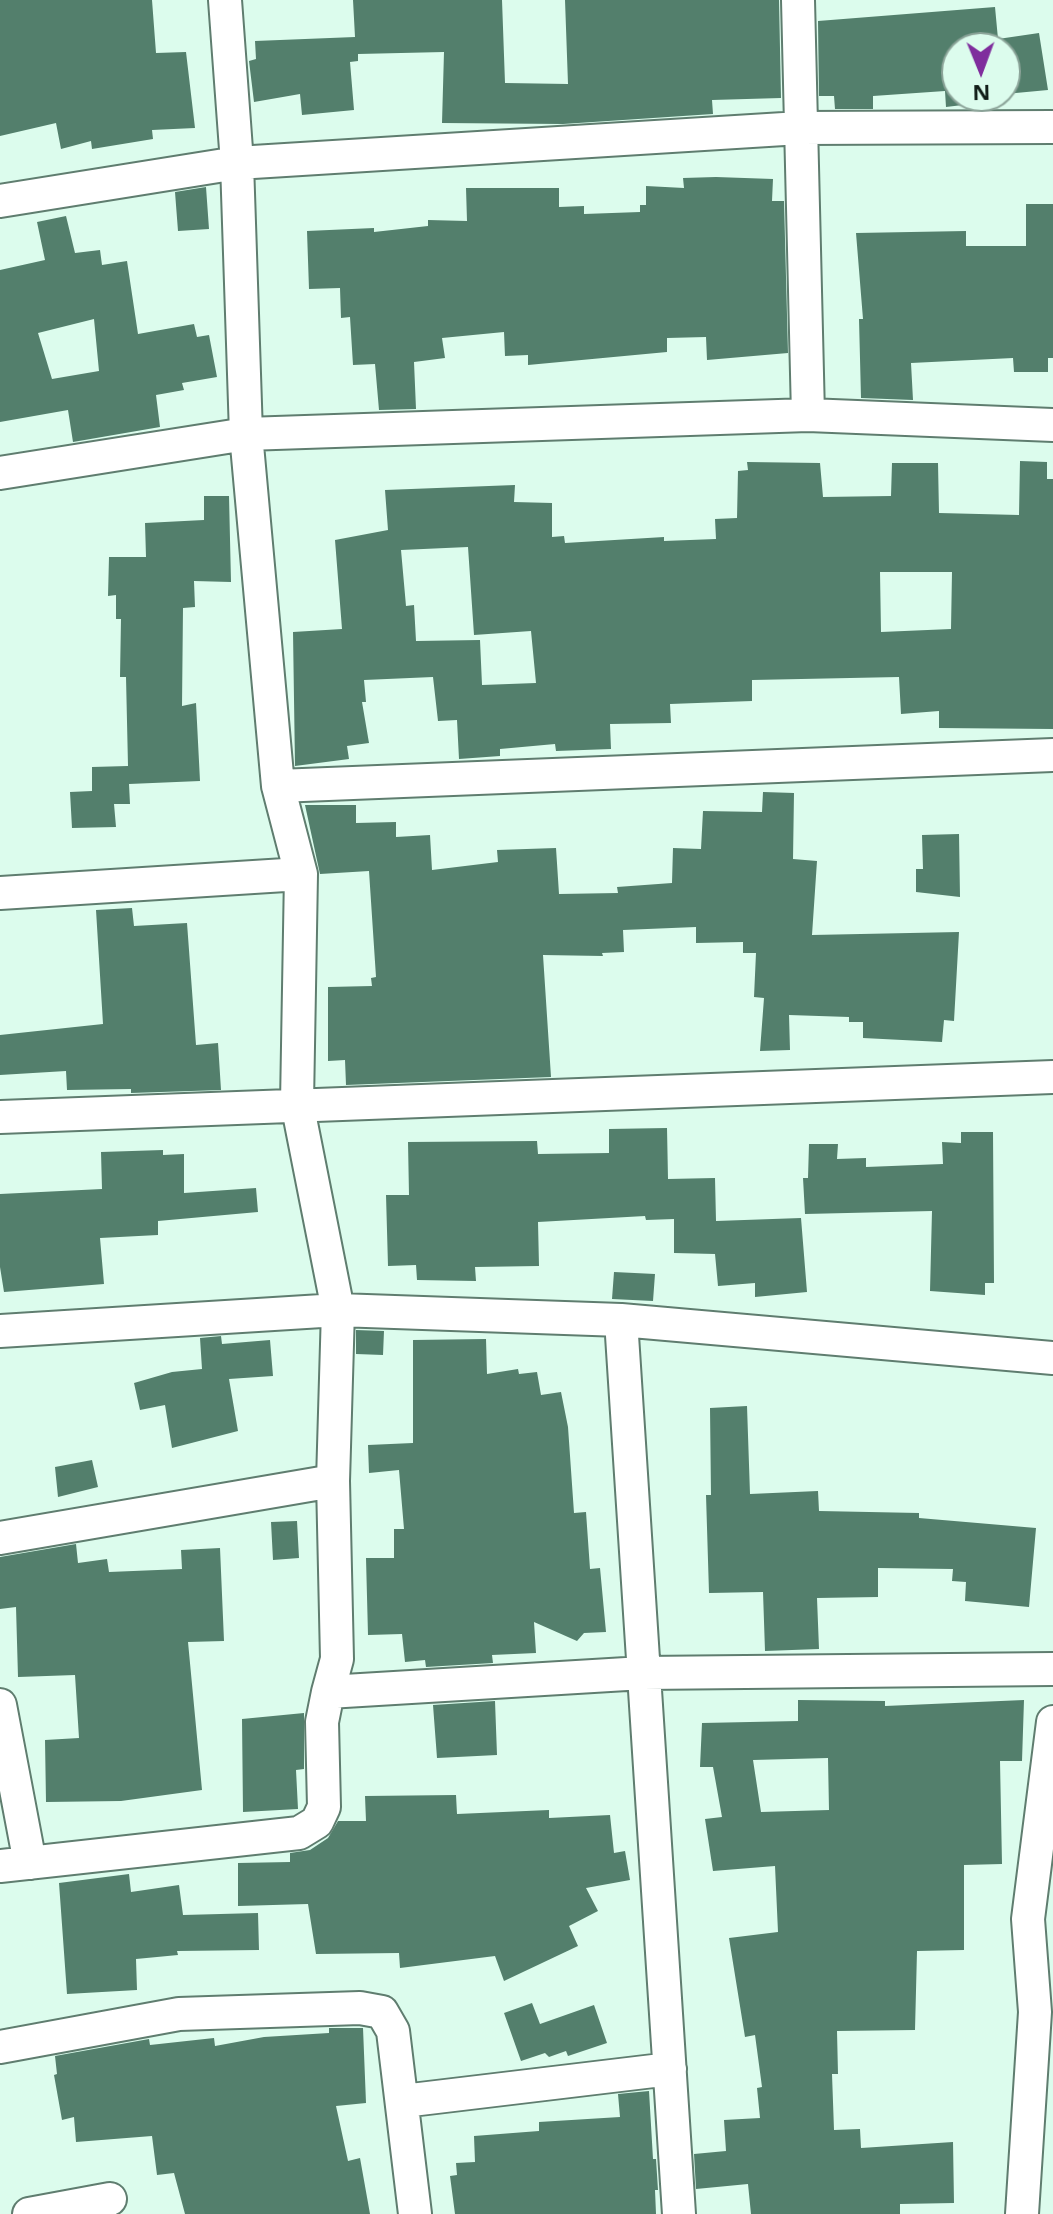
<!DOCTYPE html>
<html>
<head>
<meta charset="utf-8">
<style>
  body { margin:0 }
  #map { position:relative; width:1053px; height:2214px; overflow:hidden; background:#dcfced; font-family:"Open Sans",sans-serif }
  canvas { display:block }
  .north { position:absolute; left:941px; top:32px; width:80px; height:80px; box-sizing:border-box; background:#dcfced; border:2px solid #8ba398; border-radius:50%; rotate:179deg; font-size:22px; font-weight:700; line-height:32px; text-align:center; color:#111d18 }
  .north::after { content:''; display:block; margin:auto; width:28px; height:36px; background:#7f2d9d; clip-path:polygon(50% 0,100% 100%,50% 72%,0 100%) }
</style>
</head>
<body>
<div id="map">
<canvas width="1053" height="2214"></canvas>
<div class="north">N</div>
</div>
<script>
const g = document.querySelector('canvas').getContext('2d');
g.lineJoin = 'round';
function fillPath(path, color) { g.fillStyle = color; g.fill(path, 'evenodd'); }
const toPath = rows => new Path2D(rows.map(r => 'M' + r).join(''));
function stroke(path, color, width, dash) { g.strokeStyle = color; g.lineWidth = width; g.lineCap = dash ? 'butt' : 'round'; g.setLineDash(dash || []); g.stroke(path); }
fillPath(toPath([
  [0,0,152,0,156,53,186,52,195,128,152,130,153,139,92,149,91,141,61,149,56,123,0,136],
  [353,0,502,0,505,83,568,84,565,0,779,0,781,98,712,100,713,114,563,124,442,123,444,52,358,54,358,61,350,62,354,110,302,115,300,94,254,102,249,61,256,59,255,41,355,37],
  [995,7,998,39,1039,33,1048,90,1005,94,1005,48,957,48,957,96,980,96,970,97,971,104,946,107,945,91,873,96,873,109,835,109,834,96,819,96,818,21],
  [716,177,773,179,772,201,784,201,788,353,707,360,706,337,667,338,667,352,528,365,528,355,505,356,504,332,442,338,445,358,414,362,416,409,379,410,375,364,353,365,350,317,341,318,340,288,309,289,307,231,374,228,374,232,428,226,428,220,467,221,466,188,559,188,559,207,584,206,584,214,640,212,640,205,646,205,646,186,684,188,683,178],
  [206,187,209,229,178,231,175,192],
  [1026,204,1053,204,1053,358,1048,358,1048,372,1014,372,1013,358,911,363,913,400,861,398,859,319,863,319,856,233,966,231,966,246,1026,246],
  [66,216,75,253,100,250,102,265,127,261,138,334,194,324,197,337,209,335,217,377,182,383,184,390,156,395,160,427,73,442,68,410,0,422,0,270,45,260,37,222],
  [94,319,99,371,52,379,38,333],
  [1020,461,1047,462,1047,479,1053,479,1053,729,939,728,939,711,901,714,899,677,752,680,752,701,670,704,671,723,610,724,611,749,556,751,555,744,500,749,500,756,459,759,457,720,438,721,433,677,364,680,366,702,362,702,369,743,347,746,349,759,295,766,293,632,342,629,335,540,388,530,385,490,515,485,514,502,552,503,552,537,564,536,565,543,664,537,664,541,716,539,715,519,737,518,738,471,748,470,747,462,820,463,823,497,891,496,892,463,938,463,939,513,1019,515],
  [468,547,474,635,531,631,536,683,482,685,480,640,416,641,414,605,406,606,401,550],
  [880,572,952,572,951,629,881,632],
  [204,496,229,496,231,582,194,581,195,607,183,608,182,706,196,703,200,781,129,784,130,804,114,804,116,827,72,828,70,792,92,791,92,767,128,766,126,677,120,677,121,619,116,619,116,595,108,596,109,557,146,557,145,523,204,520],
  [763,792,794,793,793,859,817,861,812,935,959,932,954,1021,944,1020,942,1042,863,1038,863,1022,849,1022,849,1017,789,1015,790,1050,760,1051,764,998,754,997,756,953,743,953,743,942,696,943,696,927,623,930,624,952,602,953,603,956,543,955,551,1077,346,1085,345,1060,328,1061,328,987,372,986,371,978,376,977,369,871,320,874,305,805,356,805,356,823,396,822,396,837,430,835,432,870,498,862,497,850,556,848,559,894,618,893,617,887,672,883,673,848,701,849,703,811,762,812],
  [959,834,960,897,916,892,916,869,923,869,922,835],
  [132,908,134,926,187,923,196,1045,218,1043,221,1090,131,1093,131,1089,67,1090,66,1071,0,1075,0,1035,103,1024,96,910],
  [667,1128,668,1179,715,1178,716,1221,801,1218,807,1292,755,1297,755,1283,718,1286,715,1254,674,1253,674,1219,646,1220,645,1216,538,1222,539,1266,475,1267,476,1281,417,1280,416,1265,388,1266,386,1195,409,1195,408,1142,537,1141,538,1154,609,1153,609,1129],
  [961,1132,993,1132,994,1283,985,1283,985,1295,930,1291,932,1211,805,1214,803,1178,808,1178,809,1144,838,1144,837,1159,866,1158,866,1167,943,1164,942,1142,961,1143],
  [163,1150,163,1155,184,1154,184,1193,256,1188,258,1212,158,1221,158,1235,100,1238,104,1284,4,1292,0,1267,0,1194,102,1189,101,1152],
  [614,1272,655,1274,653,1301,612,1299],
  [356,1330,384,1331,383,1355,356,1354],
  [221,1336,222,1344,270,1340,273,1376,229,1379,238,1431,172,1448,165,1405,140,1410,134,1383,172,1372,202,1369,200,1338],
  [486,1339,487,1374,518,1369,519,1374,537,1372,541,1395,561,1392,568,1427,574,1513,586,1512,590,1569,600,1568,606,1632,584,1633,577,1641,534,1622,536,1653,492,1655,493,1663,426,1667,425,1660,405,1662,402,1634,368,1635,366,1558,394,1558,394,1529,404,1529,399,1470,369,1473,368,1445,413,1443,413,1340],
  [747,1406,750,1494,818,1491,819,1511,919,1513,919,1518,1036,1528,1029,1607,965,1601,966,1582,952,1581,953,1569,878,1568,878,1597,817,1598,819,1649,765,1651,763,1592,709,1593,706,1495,711,1495,710,1408],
  [92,1460,98,1487,58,1497,55,1467],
  [297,1521,299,1558,273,1560,271,1522],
  [76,1544,78,1563,107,1559,109,1572,182,1569,181,1550,220,1548,224,1641,188,1642,202,1790,121,1801,46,1802,45,1740,79,1738,75,1675,18,1677,16,1607,0,1609,0,1557],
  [798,1700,885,1701,885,1706,1024,1700,1022,1761,1000,1761,1002,1864,964,1865,964,1950,917,1951,915,2030,837,2031,838,2074,832,2074,834,2130,860,2129,861,2148,953,2142,954,2203,900,2204,900,2214,751,2214,748,2184,696,2189,694,2154,726,2151,724,2120,760,2118,757,2088,762,2087,755,2035,745,2037,729,1938,778,1932,775,1866,713,1871,705,1819,722,1817,713,1767,700,1767,702,1723,798,1721],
  [828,1758,829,1810,761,1812,753,1760],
  [495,1701,497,1755,437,1758,433,1705],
  [304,1713,304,1769,296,1770,298,1809,243,1812,242,1719],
  [456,1795,457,1814,549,1810,549,1818,610,1815,614,1853,625,1851,630,1880,586,1888,598,1911,569,1926,578,1946,504,1981,495,1956,400,1968,399,1953,316,1954,308,1904,238,1906,238,1863,290,1862,290,1853,310,1850,328,1838,338,1821,366,1821,365,1796],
  [129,1874,131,1892,179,1885,183,1915,258,1913,259,1950,177,1951,178,1955,136,1959,137,1990,67,1994,59,1883],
  [532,2003,540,2024,594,2005,607,2043,568,2056,566,2051,549,2057,545,2053,521,2061,504,2013],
  [329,2028,363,2028,366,2103,336,2106,348,2161,360,2158,370,2214,185,2214,174,2173,157,2175,152,2136,76,2142,74,2117,62,2120,54,2075,57,2074,55,2056,149,2039,150,2045,214,2038,215,2046,264,2037,329,2033],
  [649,2091,653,2159,656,2159,658,2190,655,2190,656,2214,455,2214,450,2176,457,2175,456,2163,475,2162,474,2136,539,2131,539,2122,620,2117,618,2094]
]), '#537f6c');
const street = toPath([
  [225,0,237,163,246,434,278,786,301,874,297,1103,338,1310,333,1481,337,1659,328,1692,643,1673,1053,1669],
  [798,0,808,415],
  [0,201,237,163,800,128,1053,127],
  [0,473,246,434,808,415,1053,425],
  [278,786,1053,755],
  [0,893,301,874],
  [0,1117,1053,1077],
  [621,1320,679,2214],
  [0,1331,338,1310,621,1320,1053,1358],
  [0,1538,333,1481],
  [0,1705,30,1863],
  [0,1866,299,1833,317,1822,324,1807,322,1722,328,1692],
  [0,2047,179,2014,360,2008,382,2012,393,2031,415,2214],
  [403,2101,670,2069],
  [29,2214,110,2199],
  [1022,2214,1035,2012,1028,1919,1053,1722]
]);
stroke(street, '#5f7d6f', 36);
stroke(street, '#fff', 32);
</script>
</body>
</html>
